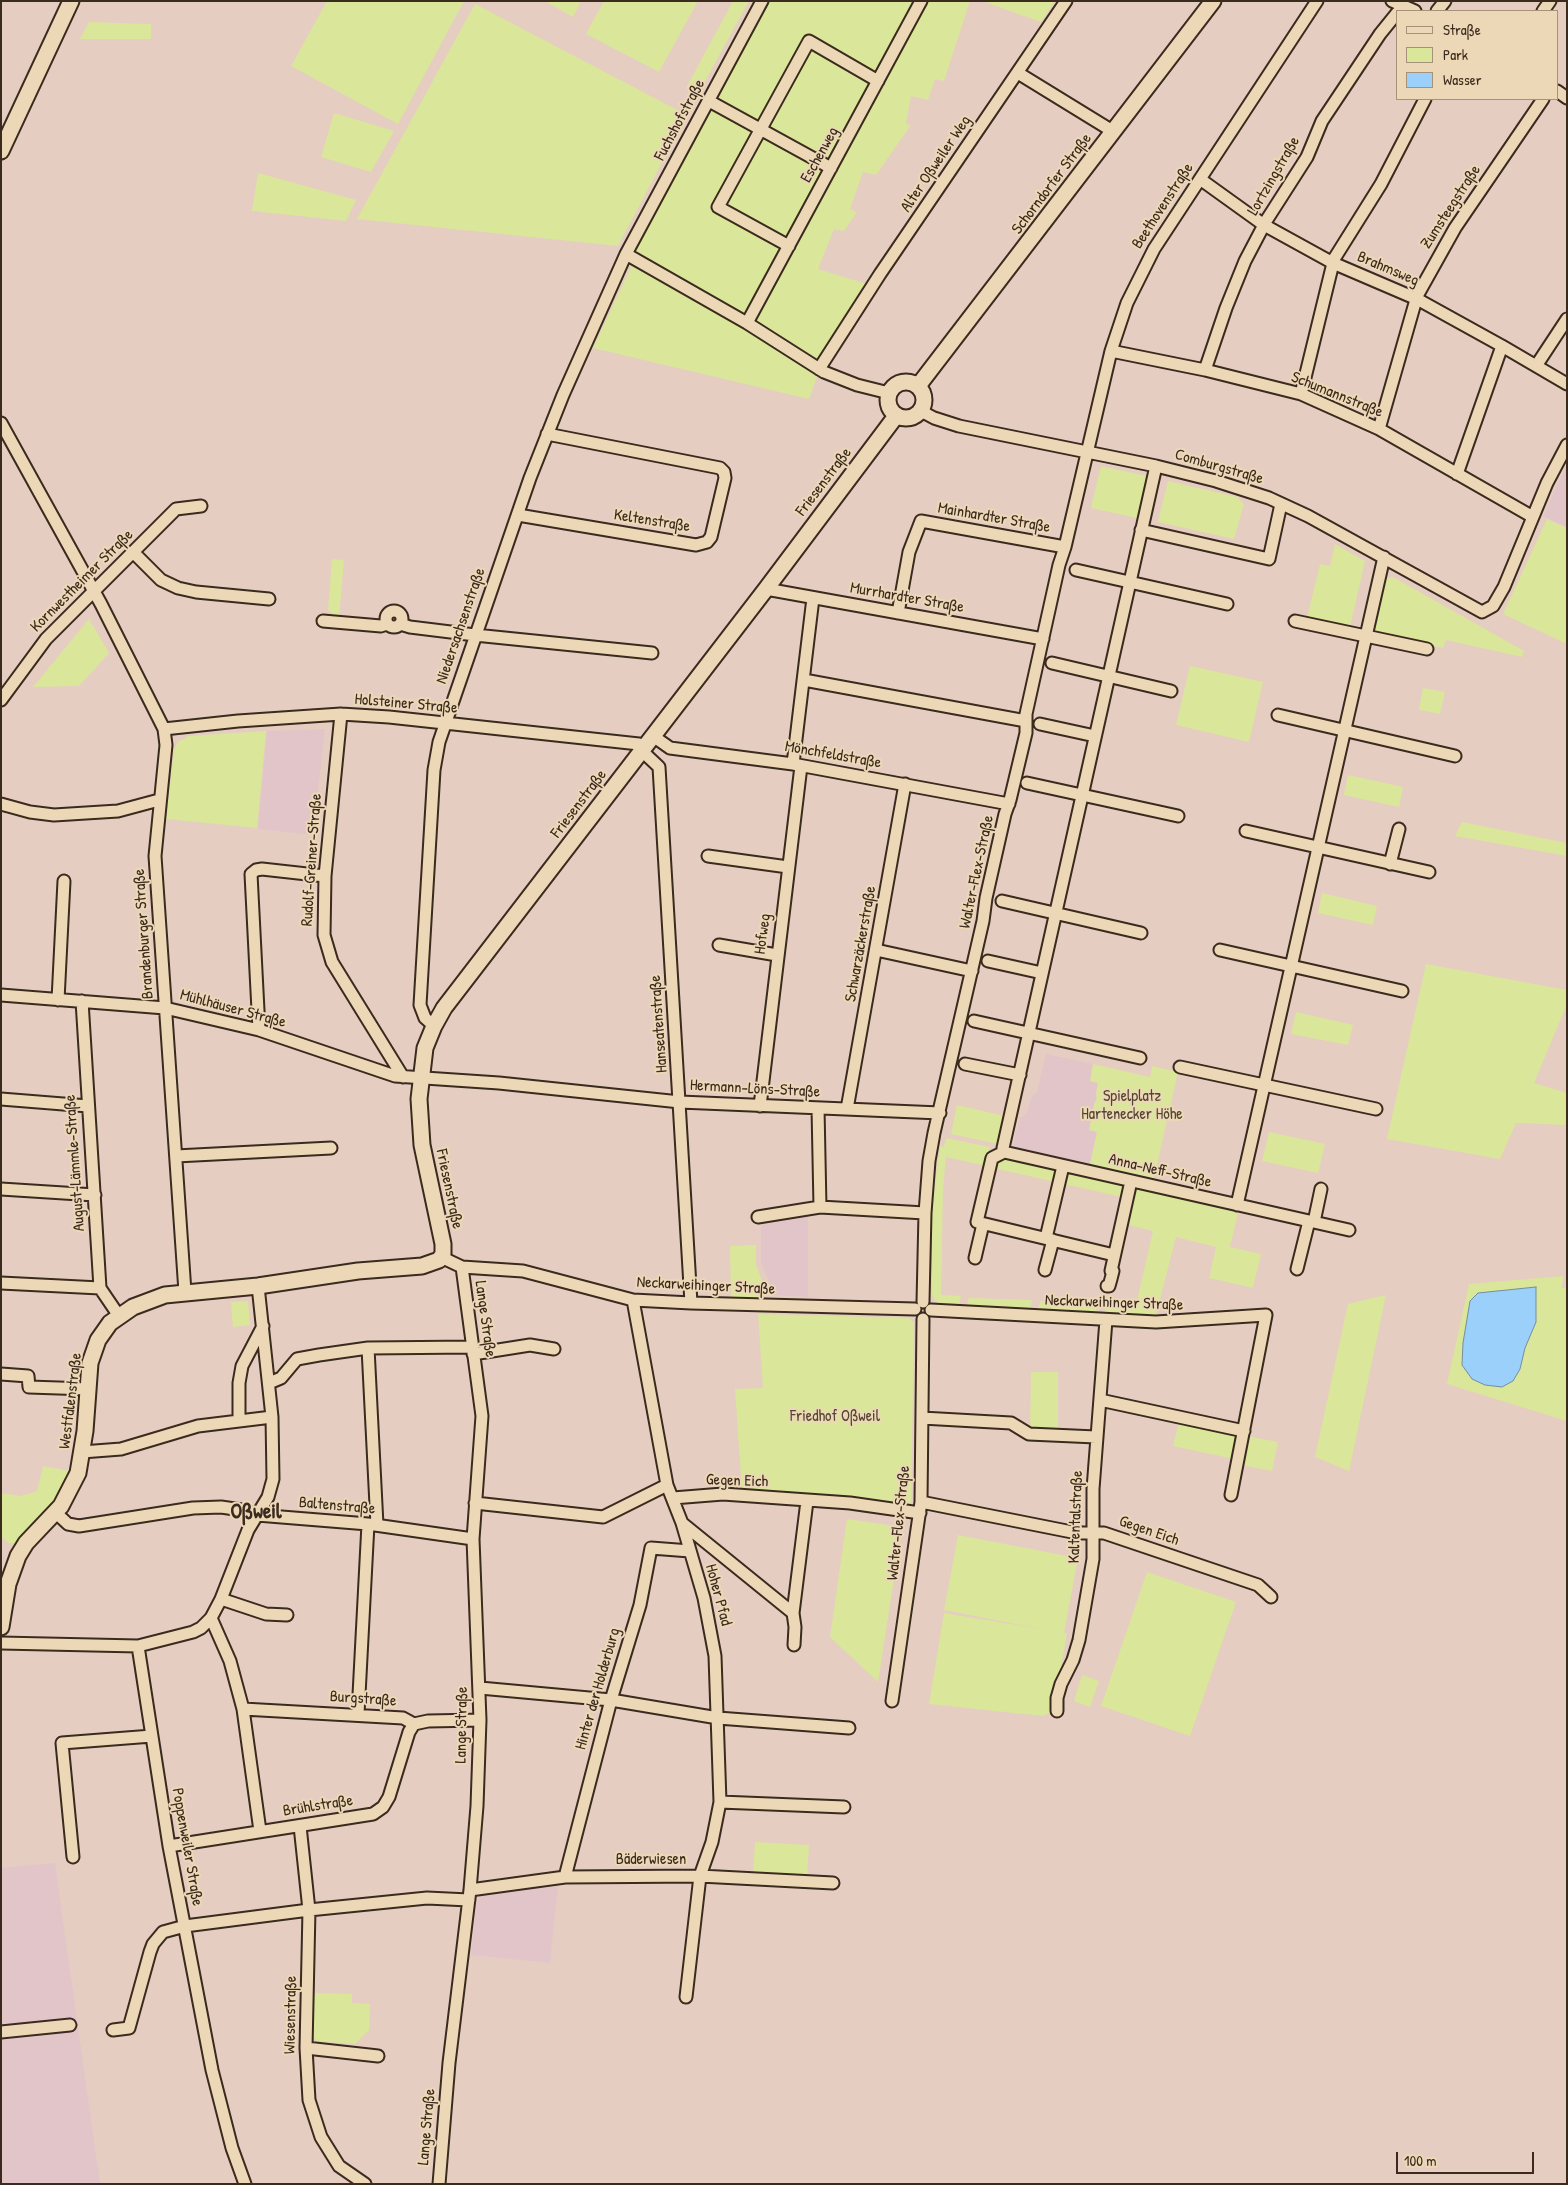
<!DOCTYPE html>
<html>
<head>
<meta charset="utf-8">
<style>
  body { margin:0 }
  #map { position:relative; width:1568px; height:2185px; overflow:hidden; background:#e6cdc1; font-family:"Patrick Hand",sans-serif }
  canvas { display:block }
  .frame { position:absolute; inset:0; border:2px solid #3b2a1e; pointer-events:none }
  .legend { position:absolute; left:1396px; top:10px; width:162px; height:90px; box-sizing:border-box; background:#ecd8b6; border:1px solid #a59279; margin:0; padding:6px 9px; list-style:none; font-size:15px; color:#3b2a1e }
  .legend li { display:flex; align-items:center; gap:10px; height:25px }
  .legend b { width:25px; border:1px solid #a59279 }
  .scale { position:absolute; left:1396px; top:2152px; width:138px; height:22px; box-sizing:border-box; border:2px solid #3b2a1e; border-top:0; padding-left:6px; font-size:15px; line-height:18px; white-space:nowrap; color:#3b2a1e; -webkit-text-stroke:4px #ecd8b6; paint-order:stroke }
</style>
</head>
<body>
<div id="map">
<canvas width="1568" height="2185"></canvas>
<div class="frame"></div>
<ul class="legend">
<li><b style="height:6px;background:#ecd8b6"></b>Straße</li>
<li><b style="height:14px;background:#dae699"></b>Park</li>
<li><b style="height:14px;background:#9ad0f9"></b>Wasser</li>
</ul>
<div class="scale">100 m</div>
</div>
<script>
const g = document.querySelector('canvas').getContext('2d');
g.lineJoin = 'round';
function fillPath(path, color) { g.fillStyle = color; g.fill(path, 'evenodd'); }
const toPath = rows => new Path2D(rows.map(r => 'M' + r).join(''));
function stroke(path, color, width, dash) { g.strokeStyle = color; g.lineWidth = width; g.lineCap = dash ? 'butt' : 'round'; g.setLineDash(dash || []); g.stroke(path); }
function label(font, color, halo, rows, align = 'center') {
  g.font = font + ' "Patrick Hand",sans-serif'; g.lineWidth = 4; g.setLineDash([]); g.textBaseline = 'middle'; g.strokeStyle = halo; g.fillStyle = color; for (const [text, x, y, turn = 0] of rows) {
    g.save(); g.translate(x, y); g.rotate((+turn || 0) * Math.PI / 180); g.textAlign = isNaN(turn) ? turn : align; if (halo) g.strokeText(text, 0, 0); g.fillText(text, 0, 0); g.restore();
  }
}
fillPath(toPath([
  [1567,464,1567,527,1543,516],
  [325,729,313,835,258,829,267,731],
  [1046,1054,1093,1064,1090,1081,1098,1083,1096,1094,1097,1132,1090,1164,1012,1148,1020,1118,1027,1113,1032,1096,1037,1092],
  [808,1214,808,1297,770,1295,770,1284,761,1262,761,1221],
  [55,1863,100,2184,1,2184,1,1868],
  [558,1886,550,1963,471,1955,476,1904,482,1893]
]), '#e2c5c9');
fillPath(toPath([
  [327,1,464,1,398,124,291,66],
  [545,1,581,1,573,17],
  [604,1,698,1,659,72,586,34],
  [733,1,749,1,698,94,686,88],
  [770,1,970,1,944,81,935,79,928,100,911,96,906,124,911,125,876,175,863,172,850,209,857,212,844,231,834,229,818,269,873,286,819,369,635,255,634,252],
  [982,1,1055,1,1041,22],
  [475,4,687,115,618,246,357,219],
  [89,22,151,24,151,39,80,39],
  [334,113,394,131,371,172,321,157],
  [258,173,356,200,346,221,252,211],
  [633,263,818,374,809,399,593,348],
  [1101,466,1147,476,1137,518,1091,508],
  [1168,481,1237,497,1244,504,1234,539,1158,522],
  [1547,519,1567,528,1567,644,1503,614],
  [1335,544,1365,561,1350,627,1307,618,1320,564,1330,566],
  [332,559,344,560,339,618,332,617,333,614,328,610],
  [1393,577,1524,651,1522,657,1446,640,1443,648,1374,632,1387,578],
  [89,619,109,653,79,686,33,687],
  [1190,666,1263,682,1249,742,1176,725],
  [1423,688,1445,692,1440,714,1419,710],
  [266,731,257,828,166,819,174,750,178,742,189,736],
  [1348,775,1403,787,1399,807,1344,795],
  [1462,822,1567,843,1567,856,1455,836],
  [1322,893,1377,906,1373,925,1318,913],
  [1426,964,1567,990,1567,1004,1534,1083,1567,1093,1567,1125,1516,1123,1500,1159,1387,1139],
  [1296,1012,1353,1025,1348,1045,1291,1034],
  [1093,1064,1150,1077,1152,1066,1178,1072,1154,1178,1090,1164,1097,1132,1089,1130,1094,1104,1097,1098,1096,1094,1098,1083,1090,1081],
  [957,1105,1005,1116,998,1144,951,1134],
  [1269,1132,1325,1144,1318,1173,1262,1161],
  [946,1138,990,1147,986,1166,946,1157,943,1188,941,1295,961,1296,959,1305,940,1304,934,1300,932,1294,932,1205,940,1146,944,1147],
  [1001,1158,1120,1184,1124,1189,1122,1197,993,1168,995,1162],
  [1136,1188,1238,1213,1230,1247,1261,1254,1253,1288,1209,1278,1216,1247,1176,1237,1156,1315,1105,1312,1107,1305,1136,1305,1153,1231,1125,1224,1132,1190],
  [756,1245,756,1265,764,1285,764,1297,731,1297,730,1246],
  [1564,1276,1561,1288,1567,1288,1567,1421,1447,1384,1469,1284],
  [1386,1295,1349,1471,1315,1457,1348,1304],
  [969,1298,1029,1300,1032,1300,1030,1308,967,1305],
  [248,1301,250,1325,233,1327,231,1302],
  [1040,1301,1098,1304,1096,1312,1038,1309],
  [758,1314,908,1318,914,1322,911,1501,908,1505,842,1495,742,1491,735,1389,763,1388],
  [1031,1372,1058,1372,1058,1429,1030,1430],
  [1179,1422,1238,1434,1234,1459,1173,1446],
  [1247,1436,1278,1442,1272,1471,1241,1465],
  [43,1466,70,1471,68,1479,55,1503,17,1543,9,1543,1,1537,1,1493,21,1496,37,1491],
  [847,1519,902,1527,878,1682,830,1637],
  [958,1535,1078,1558,1064,1633,1067,1634,1053,1711,1043,1716,929,1704,944,1613,1041,1629,944,1610],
  [1147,1572,1236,1602,1190,1736,1101,1706],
  [1082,1675,1099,1681,1090,1707,1074,1701],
  [755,1842,809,1845,807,1879,753,1876],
  [314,1993,352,1994,352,2003,370,2004,369,2030,355,2044,316,2041,312,2034]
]), '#dae699');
const water = toPath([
  [1536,1287,1536,1322,1525,1348,1520,1369,1513,1381,1502,1387,1485,1385,1472,1379,1462,1365,1463,1343,1470,1301,1478,1293,1536,1287]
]);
fillPath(water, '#9ad0f9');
stroke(water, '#748ea1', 1);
const street = toPath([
  [1392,1,1415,11],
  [1437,11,1445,1],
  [1543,11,1550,1],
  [1018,73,1114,132],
  [1557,91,1567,98],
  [709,101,831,168],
  [1200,179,1264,225,1333,263,1417,299,1502,346,1567,384],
  [789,246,718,207,809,41,878,81],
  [626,254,747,323,824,372,857,385,889,393],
  [747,323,921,1],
  [1111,351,1205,370,1301,394,1379,429,1533,517],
  [1536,366,1567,319],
  [819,369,880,274,1066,1],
  [1205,370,1226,308,1245,261,1266,221,1307,157,1322,121,1380,34,1397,13],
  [1301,394,1334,259,1381,184,1425,99],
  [921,411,934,418,959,426,1156,466,1216,481,1269,498,1308,516,1482,612,1493,606,1504,587,1547,483,1567,445],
  [1,423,101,604,164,729,166,745,155,856,185,1292],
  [1379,429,1417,296,1455,228,1543,99],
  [1457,474,1502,346],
  [518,515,696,545,707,542,711,537,725,478,724,472,720,468,547,434],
  [1141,530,1269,559,1281,504],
  [133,552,161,580,178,588,196,592,269,599],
  [1076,570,1227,604],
  [766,589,1043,639],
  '386 619a8 8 0 1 1 16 0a8 8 0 1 1-16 0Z',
  [898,613,909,552,921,521,1065,547],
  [323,621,381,626,387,624],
  [1295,621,1427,649],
  [400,624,410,627,475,635,652,653],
  [1052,663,1171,691],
  [804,680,1026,721],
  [1,700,46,639,176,509,201,506],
  [341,714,325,876,324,935,332,962,403,1077],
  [1278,715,1455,756],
  [1040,724,1095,736],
  [164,729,238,721,341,714,389,717,639,744,645,747],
  [653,736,670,748,793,764,1009,804],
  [642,751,659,767,691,1303],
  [793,764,813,598],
  [1027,783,1178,816],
  [1,804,30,812,54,815,118,811,159,800],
  [1246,831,1429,872],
  [708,856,788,867],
  [1390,864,1399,829],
  [1002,901,1141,933],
  [719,945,777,955],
  [876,950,972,971],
  [1220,950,1402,991],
  [988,961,1042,973],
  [1,995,165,1008,259,1030,395,1076,499,1083,680,1102,940,1113],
  [58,1000,64,881],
  [82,1001,100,1288,119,1316],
  [974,1021,1140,1058],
  [434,1026,425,1018,420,1005,434,770,439,742,530,478,563,395,626,254,762,1],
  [259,1030,251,874,256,870,262,869,325,876],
  [965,1064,1020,1075],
  [1180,1067,1376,1109],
  [1,1099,88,1106],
  [760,1106,801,766],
  [818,1108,820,1207,925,1213],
  [847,1109,905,784],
  [1004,1152,1003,1148,1156,466],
  [1004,1152,1349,1230],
  [1004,1152,992,1158,977,1222,1114,1255],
  [176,1156,331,1148],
  [1,1189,95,1195],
  [1237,1205,1384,557],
  [758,1217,820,1207],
  [1314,1222,1321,1189],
  [1046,1238,1063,1166],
  [441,1257,462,1267,523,1271,633,1300,691,1303,915,1309],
  [975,1258,983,1224],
  [1297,1269,1309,1221],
  [1045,1270,1053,1240],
  [1,1283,100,1288],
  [1107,1286,1109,1286,1111,1279,1113,1271,1111,1271,1131,1181],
  [633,1300,667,1485,682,1523,704,1598,715,1656,720,1802,712,1842,700,1876,686,1997],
  [923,1302,925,1213,929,1161,934,1133,983,921,986,898,1005,814,1010,800,1026,733,1026,714,1059,565,1065,547,1111,351,1127,303,1154,249,1317,1],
  [931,1310,1156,1322,1266,1315,1231,1495],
  [368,1348,377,1525],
  [473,1354,530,1345,554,1349],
  [1,1374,28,1376,29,1387,88,1389],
  [269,1383,281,1378,297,1359,319,1355,368,1348,472,1347],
  [1100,1400,1244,1431],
  [922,1418,1011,1423,1029,1434,1096,1437],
  [239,1420,239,1383,242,1366,263,1326],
  [82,1452,121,1449,198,1426,272,1417],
  [673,1498,723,1494,850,1503,920,1513],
  [921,1502,1077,1533,1104,1533,1258,1585,1271,1597],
  [475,1503,603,1517,667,1485],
  [55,1512,68,1524,79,1526,193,1508,221,1507,242,1510,257,1515,368,1524,473,1539],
  [682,1523,793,1613],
  [221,1599,266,1614,287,1615],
  [211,1618,230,1661,243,1709,260,1831],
  [1,1643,138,1646,193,1632,201,1628,211,1618,221,1599,248,1530,268,1497,273,1479,272,1417,258,1286],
  [794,1645,795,1627,793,1613,807,1501],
  [138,1646,169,1846,212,2070,232,2148,245,2184],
  [480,1688,611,1700,718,1718,849,1728],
  [892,1701,921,1502,923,1319],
  [243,1709,403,1718,414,1724],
  [1057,1711,1057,1698,1061,1684,1073,1660,1079,1640,1093,1559,1093,1489,1106,1320],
  [358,1714,368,1524],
  [414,1724,428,1721,480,1720],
  [720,1802,844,1807],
  [300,1826,309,1910,306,2048,309,2100,321,2137,339,2166,365,2184],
  [169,1846,373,1814,383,1807,389,1797,409,1732,414,1724],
  [73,1857,62,1743,152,1736],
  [565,1877,611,1700,640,1605,651,1548,690,1551],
  [470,1890,565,1877,700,1876,833,1883],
  [113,2030,129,2028,150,1952,153,1944,163,1932,185,1926,309,1910,427,1898,469,1900],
  [1,2032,70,2025],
  [306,2048,378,2056],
  [439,2184,449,2063,470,1890,477,1806,480,1720,473,1539,482,1416,462,1267]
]);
const secondary = toPath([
  [1,151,71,1],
  '888 400a18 18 0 1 1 36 0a18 18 0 1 1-36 0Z',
  [918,386,1213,1],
  [1,1627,8,1584,18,1556,26,1543,61,1506,78,1473,85,1431,90,1363,98,1340,110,1323,133,1307,165,1295,258,1286,358,1271,422,1266,439,1260,443,1254,443,1244,422,1145,419,1099,425,1048,434,1026,444,1008,766,589,896,416]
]);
stroke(street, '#3b2a1e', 15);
stroke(secondary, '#3b2a1e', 19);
stroke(street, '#ecd8b6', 11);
stroke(secondary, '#ecd8b6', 15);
label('16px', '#3b2a1e', '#ecd8b6', [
  ["Fuchshofstraße",680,120,-62],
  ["Eschenweg",820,155,-61],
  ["Alter Oßweiler Weg",936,164,-56],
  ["Lortzingstraße",1274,176,-60],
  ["Schorndorfer Straße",1052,184,-53],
  ["Beethovenstraße",1163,206,-57],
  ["Zumsteegstraße",1451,207,-57],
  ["Brahmsweg",1388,269,23],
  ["Schumannstraße",1337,395,22],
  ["Comburgstraße",1219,467,16],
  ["Friesenstraße",824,482,-53],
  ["Mainhardter Straße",994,518,10],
  ["Keltenstraße",652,521,9],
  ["Kornwestheimer Straße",82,581,-45],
  ["Murrhardter Straße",907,598,10],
  ["Niedersachsenstraße",461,626,-71],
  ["Holsteiner Straße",406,704,5],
  ["Mönchfeldstraße",833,755,10],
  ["Friesenstraße",579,804,-53],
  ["Rudolf-Greiner-Straße",312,860,-86],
  ["Walter-Flex-Straße",977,872,-78],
  ["Brandenburger Straße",144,934,-94],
  ["Hofweg",763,934,-82],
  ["Schwarzäckerstraße",861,944,-80],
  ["Mühlhäuser Straße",233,1009,15],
  ["Hanseatenstraße",659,1024,-94],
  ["Hermann-Löns-Straße",755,1089,3],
  ["August-Lämmle-Straße",75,1163,-94],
  ["Anna-Neff-Straße",1160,1171,13],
  ["Friesenstraße",449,1189,78],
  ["Neckarweihinger Straße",706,1286,3],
  ["Neckarweihinger Straße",1114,1303,2],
  ["Lange Straße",485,1319,82],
  ["Westfalenstraße",71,1401,-83],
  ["Gegen Eich",737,1481,2],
  ["Baltenstraße",337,1506,5],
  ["Kaltentalstraße",1076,1517,-88],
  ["Walter-Flex-Straße",899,1523,-84],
  ["Gegen Eich",1149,1531,19],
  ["Hoher Pfad",718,1595,75],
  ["Hinter der Holderburg",598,1689,-74],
  ["Burgstraße",363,1699,4],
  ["Lange Straße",462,1725,-89],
  ["Brühlstraße",318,1806,-9],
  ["Poppenweiler Straße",187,1847,80],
  ["Bäderwiesen",651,1860],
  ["Wiesenstraße",291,2015,-89],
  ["Lange Straße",427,2127,-85]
]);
label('16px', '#534630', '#ecd8b6', [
  ["Spielplatz",1132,1097],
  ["Hartenecker Höhe",1132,1115],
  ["Friedhof Oßweil",835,1417]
]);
label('bold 21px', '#3b2a1e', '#ecd8b6', [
  ["Oßweil",256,1512]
]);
</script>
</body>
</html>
